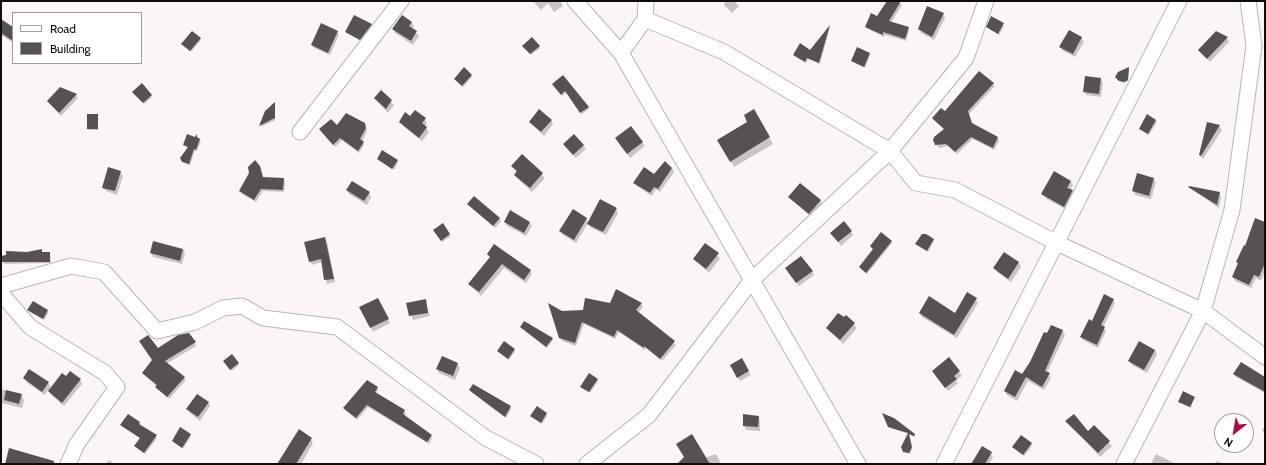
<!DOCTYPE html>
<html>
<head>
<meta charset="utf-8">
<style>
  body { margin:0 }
  #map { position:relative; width:1266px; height:465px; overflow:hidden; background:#fcf5f6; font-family:Cabin,sans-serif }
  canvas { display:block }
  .frame { position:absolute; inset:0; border:2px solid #0e0c0c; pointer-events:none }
  .legend { position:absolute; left:12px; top:12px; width:130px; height:52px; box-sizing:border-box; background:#fff; border:1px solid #9f9e9e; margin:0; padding:5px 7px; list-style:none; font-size:12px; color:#0e0c0c }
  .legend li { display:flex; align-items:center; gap:8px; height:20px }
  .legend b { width:20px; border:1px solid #9f9e9e }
  .north { position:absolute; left:1214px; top:413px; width:40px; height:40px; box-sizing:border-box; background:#fff; border:1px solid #9f9e9e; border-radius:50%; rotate:211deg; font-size:11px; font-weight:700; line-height:16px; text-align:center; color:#0e0c0c }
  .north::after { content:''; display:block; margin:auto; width:14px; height:18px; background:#a50d43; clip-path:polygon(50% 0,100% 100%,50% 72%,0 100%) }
</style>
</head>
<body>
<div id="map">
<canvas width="1266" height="465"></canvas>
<div class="frame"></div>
<ul class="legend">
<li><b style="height:5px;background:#fff"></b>Road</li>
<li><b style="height:11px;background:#575252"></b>Building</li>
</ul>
<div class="north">N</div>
</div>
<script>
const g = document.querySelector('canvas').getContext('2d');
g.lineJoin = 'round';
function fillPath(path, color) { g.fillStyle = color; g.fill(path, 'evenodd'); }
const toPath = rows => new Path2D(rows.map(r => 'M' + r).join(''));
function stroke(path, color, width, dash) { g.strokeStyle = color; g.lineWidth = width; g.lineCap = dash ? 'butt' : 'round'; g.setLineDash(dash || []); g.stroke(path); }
fillPath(toPath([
  [533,1,560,1,563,6,554,12,548,3,541,10],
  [725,1,734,1,739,6,732,13,724,5],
  [888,1,898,1,902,5,891,23,908,28,909,31,906,41,885,35,884,37,868,29,866,27,878,17],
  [943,14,945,18,934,40,921,33,919,29],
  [991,17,1004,26,999,35,987,27],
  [1,21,13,28,12,42,1,35],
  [411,22,414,26,412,29,419,36,413,45,395,33,393,29],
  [371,25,372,26,361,41,346,32],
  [830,27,820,64,808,59,806,63,795,56,810,51],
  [1069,31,1082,38,1084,42,1075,57,1063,51,1061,47],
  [337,32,339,35,330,55,314,48,312,45],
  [1227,38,1229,42,1210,62,1199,50],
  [200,39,201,40,191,52,184,45],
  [539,46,540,48,531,55,525,48],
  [869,54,870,55,865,68,852,61],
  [1129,68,1128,81,1123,83,1117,79,1120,71],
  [464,69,472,77,463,87,456,80],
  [563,77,589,109,582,114,567,92,562,96,554,86],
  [1101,79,1103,83,1101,97,1086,95,1084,91],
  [993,84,995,86,969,114,972,124,998,138,999,141,994,150,973,139,957,154,949,146,939,148,935,143,944,129,933,119],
  [381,92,394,105,388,113,375,99],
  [135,93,151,96,152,97,144,104],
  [76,95,78,98,61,116,48,101],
  [275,103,275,120,261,127,266,112],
  [753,111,773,144,734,167,718,140,749,122],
  [97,115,98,130,89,130,88,128],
  [410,117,425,119,427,123,425,126,429,132,422,141,403,126,401,122],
  [551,120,553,124,544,136,530,122],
  [1156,121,1157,122,1149,135,1141,130,1140,129],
  [365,124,367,131,362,142,364,145,359,153,342,140,335,147,322,132,337,127],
  [1219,126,1222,130,1203,159,1200,155],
  [631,127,645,146,630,158,618,142],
  [197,136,197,138,201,141,197,151,195,150,190,165,186,164,182,159,188,148,184,145],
  [583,145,586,149,576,158,567,148],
  [522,156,545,178,532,192,518,179,515,175,517,173,512,166],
  [378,159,397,161,398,162,394,170],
  [672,168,674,172,660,192,656,189,652,196,637,186,635,183],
  [120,172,123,176,117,195,106,191,103,187],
  [263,178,283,179,285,182,284,192,263,191,256,202,242,194,240,191],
  [1153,178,1156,182,1151,199,1135,195,1133,191],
  [1070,181,1073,185,1070,190,1074,195,1067,210,1045,198,1043,194],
  [1190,188,1219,193,1221,197,1219,208],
  [347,190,369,193,371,197,367,205,349,194],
  [789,197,820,200,822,204,811,217],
  [469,204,499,218,501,221,495,228],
  [616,209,618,213,606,235,591,228,588,223,576,243,563,235,560,231,586,218,589,223],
  [505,222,529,222,532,226,526,236,507,226],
  [1265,223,1265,271,1261,281,1256,278,1251,288,1235,281,1233,277,1239,265,1237,262],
  [443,225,451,236,442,242,435,230],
  [851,231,853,235,841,246,834,237],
  [325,238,327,242,335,282,327,284,322,262,312,265,310,261],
  [933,239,934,241,928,252,918,245],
  [891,241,892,243,867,274,861,269,873,249,871,246],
  [706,245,720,258,709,273,694,259],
  [183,249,185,253,182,264,153,257,151,253],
  [42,253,50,253,51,263,4,264,3,262],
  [488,254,530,270,532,274,526,283,504,268,481,296,469,284,490,258],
  [1004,254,1019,263,1021,267,1011,282,997,272,995,268],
  [812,271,814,275,799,286,788,272],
  [378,299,390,323,373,332,361,308],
  [976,299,978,303,957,338,922,317,920,313,955,314],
  [425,300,430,316,413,320,408,304],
  [1113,300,1115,303,1103,328,1106,331,1098,348,1083,340,1081,337,1092,322],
  [33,302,49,312,44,320,28,310],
  [641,304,643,307,638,313,676,345,662,361,645,347,645,350,619,332,615,339,584,324,576,346,562,341,560,337,562,312,584,311,611,305],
  [846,316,857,328,843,344,827,328],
  [525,322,552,339,553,340,547,348,523,328],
  [1051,326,1063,331,1065,335,1047,373,1051,378,1044,390,1028,381,1017,401,1007,395,1005,391,1022,375],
  [189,334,196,346,166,364,186,380,169,399,143,373,153,360],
  [514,350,515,351,509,360,499,352],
  [1155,350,1157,354,1147,373,1132,365,1129,361],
  [742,359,751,375,740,381,731,365],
  [949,359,962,376,956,380,958,383,948,391,935,375],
  [225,363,238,363,239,365,232,371],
  [457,364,460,368,455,380,439,373,437,369],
  [1234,374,1265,378,1265,393,1236,377],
  [66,377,80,380,82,384,64,406,51,395,48,390,45,395,26,382,24,378,48,383,51,388],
  [597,380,598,381,590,393,581,387],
  [377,388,378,390,376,394,404,411,406,414,404,416,431,436,432,438,429,444,368,407,357,420,346,411,344,408],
  [1,389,21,395,24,400,22,408,1,403],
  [470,391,510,407,511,409,506,418],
  [1194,397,1191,408,1179,402],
  [208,402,210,406,200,421,190,413,188,409],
  [546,414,547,416,542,424,532,417],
  [884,415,915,435,915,437,909,435,912,449,910,454,904,452,909,434,890,428],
  [758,417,760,421,760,431,746,430,744,426],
  [1067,421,1088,433,1094,426,1112,446,1100,457],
  [139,423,140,426,157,438,145,454,135,446,140,438,122,426],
  [1265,426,1265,435,1262,430],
  [190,435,191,436,183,449,173,441],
  [311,439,313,443,301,464,281,464],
  [1031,444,1032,446,1024,456,1014,448],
  [991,453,993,457,989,464,974,464],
  [716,454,721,464,678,464,705,458],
  [1156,454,1172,462,1173,464,1151,464],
  [110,460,113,464,104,464],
  [1216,461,1225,464,1215,464]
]), '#0003');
fillPath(toPath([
  [887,1,901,1,889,21,909,27,905,39,883,32,883,35,865,27,871,13,877,16],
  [927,6,944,13,932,37,918,29],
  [354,15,372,24,360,40,345,32],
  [402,15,412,22,409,26,417,31,411,41,392,29],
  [991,16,1004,23,998,34,986,27],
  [1,19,13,27,13,41,1,33],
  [321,23,338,31,328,53,311,45],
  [830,25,819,63,807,58,805,62,793,55,800,43,810,50],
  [1069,30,1082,37,1073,54,1059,47],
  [192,31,201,38,190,51,181,44],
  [1216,31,1228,37,1207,59,1198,50],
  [532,37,540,46,530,54,522,46],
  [857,47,870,53,864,67,851,61],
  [464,67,472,75,462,86,454,79],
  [1129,67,1128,80,1124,82,1119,81,1115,77,1118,72],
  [979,71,994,83,968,111,972,123,998,137,993,148,971,137,955,152,946,144,935,145,933,140,934,137,944,129,932,118,941,108,945,111],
  [563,75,589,107,580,113,565,91,561,95,552,84],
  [1085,76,1101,78,1099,94,1083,92],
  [142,83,152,95,143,103,132,92],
  [60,87,77,94,59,113,47,101],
  [381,90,392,100,386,109,374,98],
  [275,102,275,118,259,126,265,111],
  [539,109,552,120,541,132,529,122],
  [754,109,770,137,730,162,717,140,747,122,744,115],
  [415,110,426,118,422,123,427,127,419,138,399,122,405,112,410,116],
  [346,113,365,123,366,128,360,139,364,142,358,151,340,138,333,145,319,129,331,119,337,125],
  [87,114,98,114,98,129,87,129],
  [1147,114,1156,120,1148,134,1139,129],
  [1207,122,1220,125,1201,156,1199,155],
  [631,126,643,142,627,154,615,138],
  [187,134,195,137,197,134,197,137,200,139,196,150,194,149,189,164,182,162,180,158,188,147,183,145],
  [574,134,584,145,573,155,563,144],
  [382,150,398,160,392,169,377,159],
  [522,154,543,173,530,188,514,175,517,171,511,166],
  [255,160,260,166,263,177,284,178,283,190,261,189,254,200,239,191,249,173,248,167],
  [665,161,672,168,658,189,654,187,650,193,633,183,644,167,654,174],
  [108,167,121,171,115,191,102,188],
  [1054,171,1071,181,1067,188,1073,190,1064,207,1041,194],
  [1137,173,1154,178,1149,196,1132,191],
  [352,181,370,192,364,201,346,190],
  [800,183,821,200,809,214,788,197],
  [1189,186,1220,192,1217,205,1188,187],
  [474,196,500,218,493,226,467,204],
  [600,199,617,208,603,232,587,224],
  [573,209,587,218,574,240,559,231],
  [510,210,530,222,524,233,504,222],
  [1255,218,1265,222,1265,263,1259,277,1254,275,1249,285,1232,277,1238,263,1236,262,1244,245,1245,246],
  [844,221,852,231,838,242,830,233],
  [443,223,450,234,441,241,433,230],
  [881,232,892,241,866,273,859,267,873,249,870,246],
  [922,234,926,234,934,239,927,251,915,244],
  [325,237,334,279,324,280,321,259,309,262,304,242],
  [153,241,183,249,180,261,150,253],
  [705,243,719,253,706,269,693,259],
  [494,244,531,270,524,280,502,264,479,292,468,284,490,257,487,254],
  [42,249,42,252,50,252,50,262,2,262,1,256,6,255,6,251,27,252],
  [1004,252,1019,262,1008,279,993,268],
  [801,256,813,271,796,283,785,268],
  [616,289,642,303,636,310,675,341,660,359,644,346,644,348,617,330,614,337,582,322,575,343,559,338,548,303,562,311,583,310,585,298,610,303],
  [967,292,977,298,954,335,919,313,929,296,955,313],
  [1104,294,1114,299,1101,325,1105,327,1097,345,1080,337,1089,319,1092,321],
  [378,298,389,319,370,328,359,307],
  [426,299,428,313,409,316,406,303],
  [33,301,48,310,43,319,27,310],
  [838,313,844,317,846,315,855,323,840,340,826,328],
  [524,321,553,338,546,347,520,327],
  [1051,325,1063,330,1045,371,1050,373,1042,387,1026,377,1015,397,1004,391,1015,370,1022,374,1030,362,1044,332,1047,333],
  [189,333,196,342,165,361,185,377,167,397,155,387,157,385,142,373,152,360,139,341,148,335,158,348,178,335],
  [504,341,515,349,508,359,497,351],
  [1139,341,1155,350,1144,370,1128,361],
  [232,354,239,363,230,370,223,361],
  [442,356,458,363,453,376,436,369],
  [949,357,960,371,954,376,957,379,945,388,932,371],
  [742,358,749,371,737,378,730,365],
  [1241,362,1265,377,1265,392,1233,374],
  [29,369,49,382,42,392,23,378],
  [70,371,81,379,62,403,48,391,62,373,66,376],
  [589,373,598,379,589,392,580,387],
  [367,380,378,387,375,392,405,410,403,414,432,435,427,442,367,405,356,418,343,408],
  [473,384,511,406,505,417,469,390],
  [6,390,22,394,19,404,4,400],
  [1183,391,1195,397,1190,407,1178,402],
  [197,394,209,402,198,417,186,409],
  [537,406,547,413,541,423,530,416],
  [882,413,894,418,915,434,914,436,909,434,912,447,909,453,903,452,901,447,908,433,888,427],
  [128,414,140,422,139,424,157,435,144,453,134,446,140,438,120,425],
  [743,414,759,416,758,427,743,426],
  [1074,414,1088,431,1094,425,1110,441,1098,453,1065,421],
  [180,427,191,434,182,448,172,441],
  [299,429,312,438,296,464,277,464],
  [692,434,710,464,677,464,684,457,676,444],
  [1021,435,1032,443,1023,455,1012,447],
  [982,446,992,452,985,464,971,464],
  [9,448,54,461,54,464,5,464]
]), '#575252');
const minor = toPath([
  [575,1,621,53,858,464],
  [645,19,724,52,890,151,916,183,955,190,1057,243,1203,311,1265,357],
  [621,53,645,19,646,1],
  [300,132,401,1],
  [1,286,71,266,104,272,157,331,195,322,223,308,242,306,263,318,337,327,486,438,536,464],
  [1,293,30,327,105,373,117,387,77,444,68,464],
  [587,464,649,415,752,280,890,151,966,58,986,1],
  [944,464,1179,1],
  [1124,464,1203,311,1232,210,1254,46,1248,1]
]);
stroke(minor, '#bbb4b5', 17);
stroke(minor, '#fff', 15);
</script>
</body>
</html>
